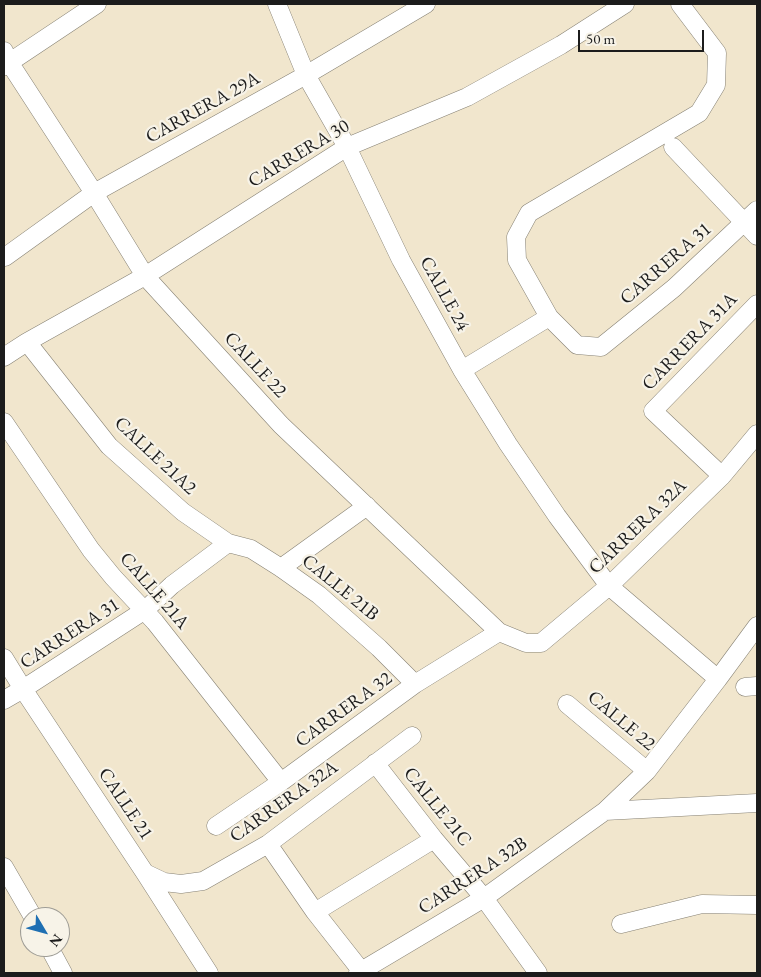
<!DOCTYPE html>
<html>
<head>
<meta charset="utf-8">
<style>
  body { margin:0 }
  #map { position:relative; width:761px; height:977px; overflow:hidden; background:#f1e6cd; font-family:"EB Garamond",serif }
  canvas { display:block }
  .frame { position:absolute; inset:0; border:5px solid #1c1c1c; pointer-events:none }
  .north { position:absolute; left:20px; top:907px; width:50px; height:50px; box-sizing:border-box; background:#f7f3e8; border:1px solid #9f9d96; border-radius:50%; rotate:127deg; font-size:14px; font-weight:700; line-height:20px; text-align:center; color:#1c1c1c }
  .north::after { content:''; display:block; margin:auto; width:18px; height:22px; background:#1f6fb2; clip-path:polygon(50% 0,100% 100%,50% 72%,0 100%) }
  .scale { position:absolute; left:578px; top:30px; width:126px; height:22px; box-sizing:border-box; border:2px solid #1c1c1c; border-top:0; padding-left:6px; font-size:15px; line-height:18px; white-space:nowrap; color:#1c1c1c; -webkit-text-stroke:4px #f7f3e8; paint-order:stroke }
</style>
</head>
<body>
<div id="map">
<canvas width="761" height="977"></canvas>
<div class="frame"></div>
<div class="north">N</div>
<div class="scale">50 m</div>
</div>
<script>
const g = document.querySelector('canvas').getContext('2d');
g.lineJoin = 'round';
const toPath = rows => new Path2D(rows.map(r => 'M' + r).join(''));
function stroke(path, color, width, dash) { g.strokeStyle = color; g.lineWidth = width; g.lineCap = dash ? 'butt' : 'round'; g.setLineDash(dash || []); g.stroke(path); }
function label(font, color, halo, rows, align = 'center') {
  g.font = font + ' "EB Garamond",serif'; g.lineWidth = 4.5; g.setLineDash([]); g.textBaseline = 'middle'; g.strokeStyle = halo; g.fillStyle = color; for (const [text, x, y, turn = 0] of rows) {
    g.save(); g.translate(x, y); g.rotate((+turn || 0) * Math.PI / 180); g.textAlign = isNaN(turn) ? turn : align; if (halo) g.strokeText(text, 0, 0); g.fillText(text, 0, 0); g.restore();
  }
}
const street = toPath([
  [277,4,306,75,347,147,401,260,462,370,508,444,557,516,609,586,718,679],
  [680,4,717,53,716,85,699,113,529,213,516,237,517,260,549,317,577,345,601,347,674,288,757,210],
  [4,51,9,62,94,193,145,276,281,425,499,632,526,643,541,643,609,586,722,476,757,434],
  [4,66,97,4],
  [673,147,757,236],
  [5,257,94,193,306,75,426,4],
  [27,342,109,446,183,512,228,543,251,549,281,568,319,595,379,648,415,684],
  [4,357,27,342,145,276,347,147,467,97,561,45,625,4],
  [462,370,549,317],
  [4,422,91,550,113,577,155,622,281,782],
  [722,476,653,411,757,304],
  [281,568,367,506],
  [4,658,23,689,145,873,209,973],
  [745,687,757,686],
  [4,700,23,689,145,610,172,585,228,543],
  [567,704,647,771],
  [375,763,434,839,484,898,538,973],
  [605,811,757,803],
  [216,826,281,782,415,684,499,632],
  [268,844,315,912,363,973],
  [4,867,33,917],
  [145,873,164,882,181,884,203,881,268,844,412,736],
  [315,912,434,839],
  [621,924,702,904,757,905],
  [49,947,63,973],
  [358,973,484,898,605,811,647,771,718,679,757,626]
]);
stroke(street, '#868174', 19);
stroke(street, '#fff', 18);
label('19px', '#1c1c1c', '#f7f3e8', [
  ["CARRERA 29A",203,108,-29],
  ["CARRERA 30",299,154,-31],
  ["CARRERA 31",666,264,-41],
  ["CALLE 24",444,294,61],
  ["CARRERA 31A",690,342,-46],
  ["CALLE 22",255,365,47],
  ["CALLE 21A2",155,456,43],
  ["CARRERA 32A",638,527,-44],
  ["CALLE 21B",340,588,39],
  ["CALLE 21A",154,591,49],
  ["CARRERA 31",70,634,-33],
  ["CARRERA 32",344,710,-36],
  ["CALLE 22",621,721,40],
  ["CARRERA 32A",284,802,-35],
  ["CALLE 21",125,804,56],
  ["CALLE 21C",437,807,51],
  ["CARRERA 32B",473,876,-33]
]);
</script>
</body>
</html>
